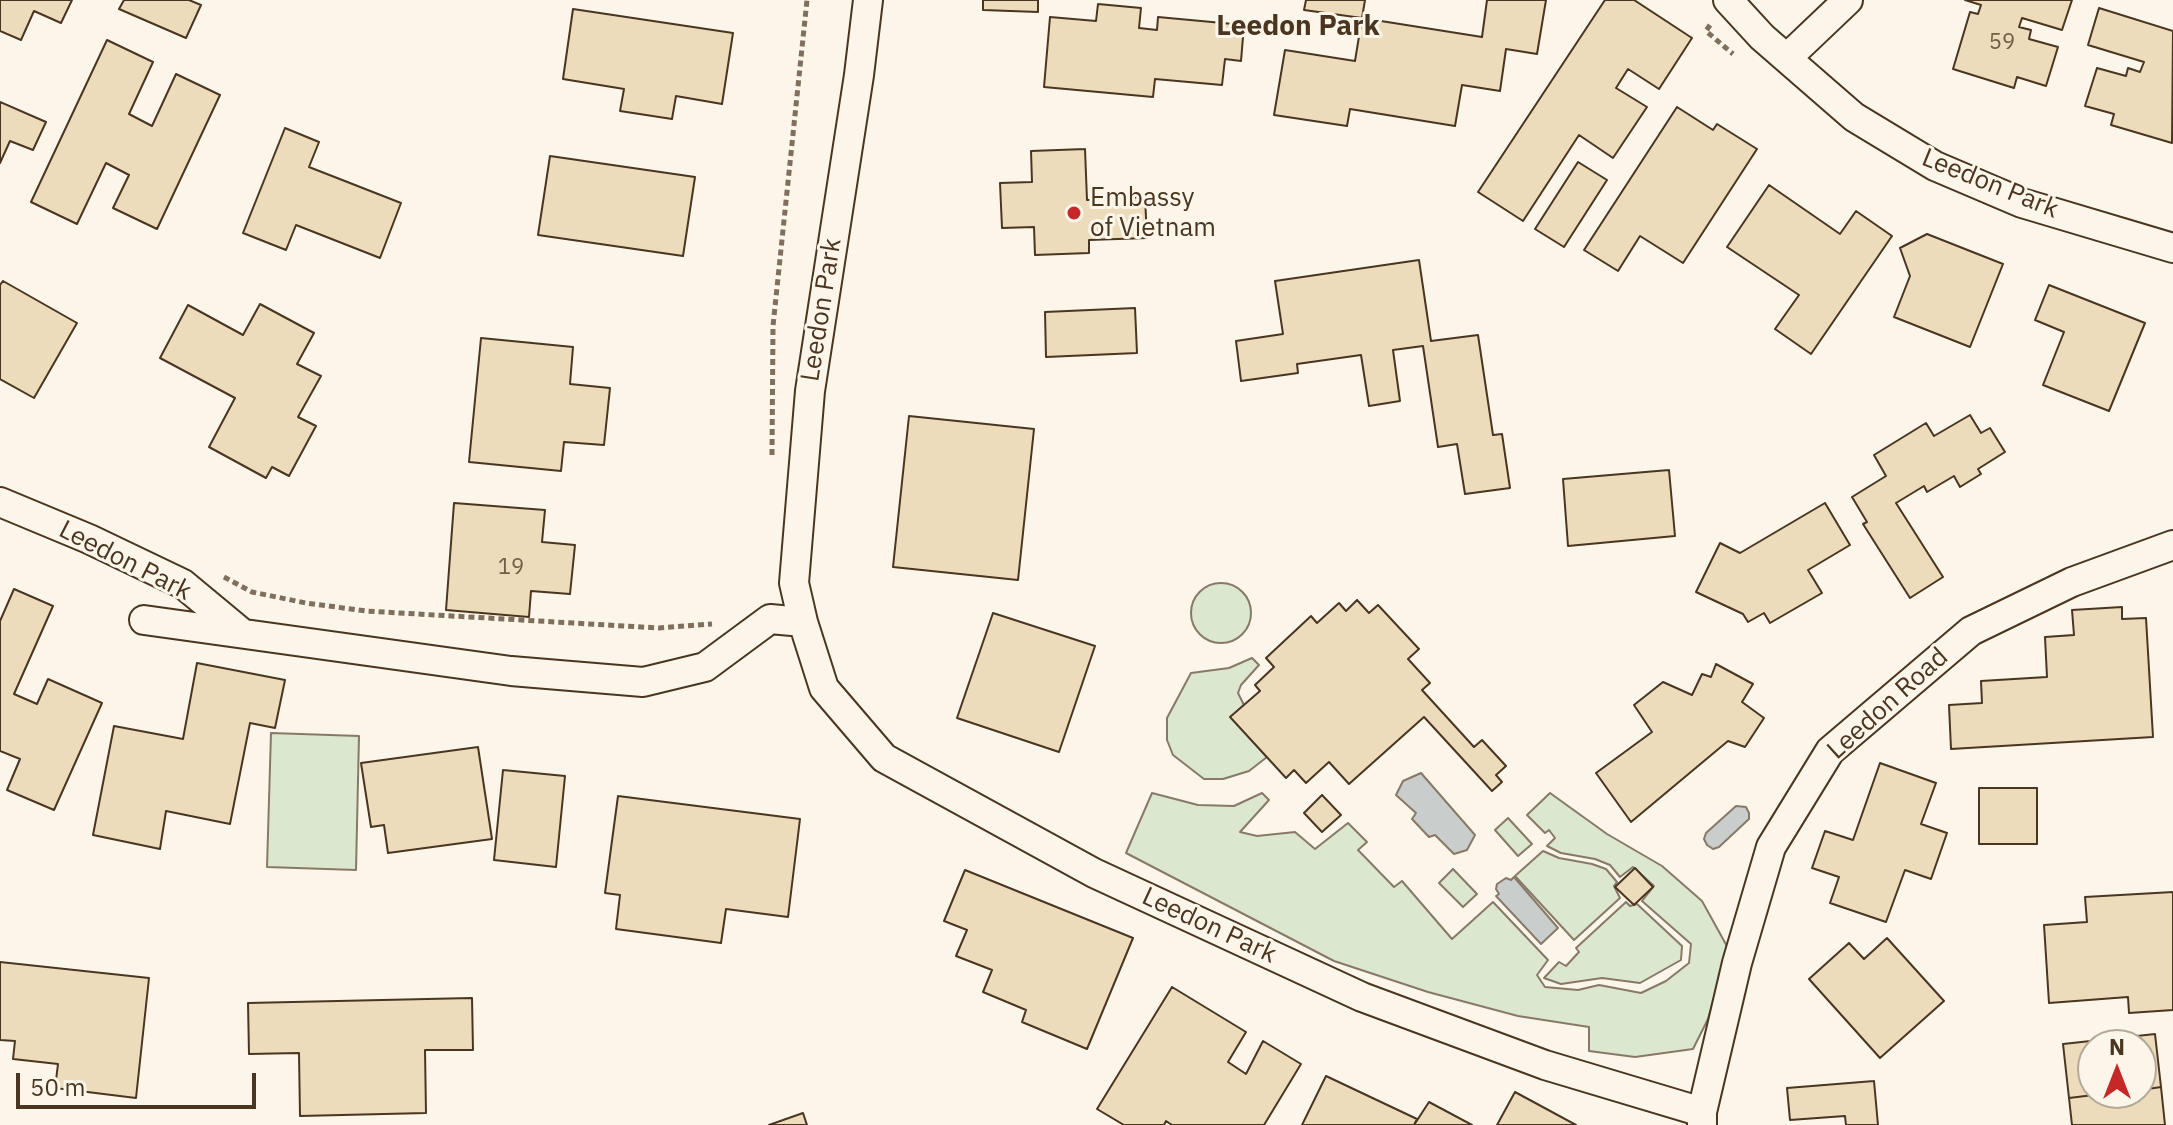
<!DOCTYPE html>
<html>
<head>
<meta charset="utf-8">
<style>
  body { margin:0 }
  #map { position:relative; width:2173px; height:1125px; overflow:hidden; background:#fbf6e9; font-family:"IBM Plex Sans",sans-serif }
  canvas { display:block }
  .north { position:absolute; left:2077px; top:1029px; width:80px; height:80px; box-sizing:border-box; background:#fbf6e9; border:2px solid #b4a999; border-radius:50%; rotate:0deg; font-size:22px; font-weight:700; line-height:32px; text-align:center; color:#4a3520 }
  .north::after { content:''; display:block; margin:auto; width:28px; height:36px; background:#c62828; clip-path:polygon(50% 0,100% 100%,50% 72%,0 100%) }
  .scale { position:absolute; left:16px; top:1073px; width:240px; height:36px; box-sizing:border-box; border:4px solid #4a3520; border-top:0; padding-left:10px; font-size:24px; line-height:28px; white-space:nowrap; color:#4a3520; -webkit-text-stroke:6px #fbf6e9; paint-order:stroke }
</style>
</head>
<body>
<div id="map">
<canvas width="2173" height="1125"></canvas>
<div class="north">N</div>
<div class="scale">50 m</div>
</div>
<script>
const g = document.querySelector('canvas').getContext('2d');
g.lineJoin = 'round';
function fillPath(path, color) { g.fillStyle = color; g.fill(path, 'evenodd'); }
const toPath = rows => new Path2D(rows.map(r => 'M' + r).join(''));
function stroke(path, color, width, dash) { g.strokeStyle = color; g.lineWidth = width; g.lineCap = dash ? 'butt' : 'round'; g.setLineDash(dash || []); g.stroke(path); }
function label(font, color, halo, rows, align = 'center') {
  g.font = font + ' "IBM Plex Sans",sans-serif'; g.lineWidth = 6; g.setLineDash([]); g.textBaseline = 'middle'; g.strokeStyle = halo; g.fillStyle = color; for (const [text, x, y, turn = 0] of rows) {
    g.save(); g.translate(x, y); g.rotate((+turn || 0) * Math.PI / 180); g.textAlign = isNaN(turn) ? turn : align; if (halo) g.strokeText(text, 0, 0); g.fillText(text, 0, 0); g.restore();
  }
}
const green = toPath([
  '1191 613a30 30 0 1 1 60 0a30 30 0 1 1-60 0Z',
  [1252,658,1259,665,1241,685,1238,693,1244,705,1231,717,1267,757,1249,771,1223,779,1204,779,1173,755,1167,740,1167,718,1191,673,1229,668,1252,658],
  [271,733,359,736,356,870,267,867,271,733],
  [1152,793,1198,805,1234,806,1262,793,1269,800,1240,832,1257,836,1295,832,1315,849,1348,823,1367,842,1358,850,1394,887,1402,881,1452,939,1493,902,1548,960,1537,975,1545,987,1578,990,1599,985,1641,993,1666,981,1689,963,1691,944,1642,901,1654,886,1633,867,1620,877,1610,865,1595,859,1561,853,1547,846,1555,838,1549,830,1545,833,1527,815,1550,793,1607,834,1662,866,1702,901,1728,948,1708,1019,1693,1049,1635,1057,1589,1051,1589,1027,1518,1016,1428,992,1334,961,1126,853,1152,793],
  [1508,818,1532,844,1518,856,1495,830,1508,818],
  [1543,851,1559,858,1592,864,1606,869,1617,882,1614,886,1620,898,1574,940,1515,876,1543,851],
  [1453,869,1477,894,1463,907,1439,883,1453,869],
  [1626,902,1630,906,1637,904,1682,946,1681,960,1640,983,1602,978,1561,984,1544,978,1559,962,1566,966,1579,952,1576,948,1626,902]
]);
fillPath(green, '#dce7d0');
stroke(green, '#887966', 2);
const water = toPath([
  [1421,773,1475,835,1467,850,1454,854,1435,835,1429,837,1412,819,1416,813,1396,795,1403,781,1421,773],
  [1736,806,1746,807,1749,813,1749,819,1719,847,1713,849,1707,845,1704,839,1706,833,1736,806],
  [1514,877,1558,928,1541,944,1496,896,1499,894,1496,889,1497,884,1506,878,1511,880,1514,877]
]);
fillPath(water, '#c9cecd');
stroke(water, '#887966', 2);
const building = toPath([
  [0,0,72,0,61,23,34,11,21,40,0,31,0,0],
  [124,0,189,0,201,5,186,38,119,9,124,0],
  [983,0,1038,0,1038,12,983,10,983,0],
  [1306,0,1365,0,1362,18,1304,10,1306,0],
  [1487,0,1546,0,1537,54,1506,49,1500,91,1462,85,1455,126,1350,109,1347,126,1274,115,1285,50,1355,61,1362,18,1482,37,1487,0],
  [1605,0,1634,0,1692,38,1659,89,1628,69,1616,88,1647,107,1613,158,1579,135,1523,221,1478,192,1605,0],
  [1965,0,2072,0,2062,30,2022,18,2019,27,2031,30,2029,39,2058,47,2046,86,2017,77,2014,88,1953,69,1970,12,1978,14,1981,5,1965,0],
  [1098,4,1141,8,1139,28,1157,30,1158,17,1244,25,1241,61,1225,59,1222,85,1155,79,1153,97,1044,87,1050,17,1096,21,1098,4],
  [2099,8,2173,31,2172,143,2111,125,2114,114,2085,106,2097,68,2126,76,2128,68,2140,72,2144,62,2088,45,2099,8],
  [573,9,733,33,722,104,676,96,672,119,620,111,624,89,563,79,573,9],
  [107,40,153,62,129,114,152,126,176,74,220,95,157,229,113,208,129,175,106,163,77,224,31,202,107,40],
  [0,102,46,122,33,150,10,141,0,163,0,102],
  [1677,107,1713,130,1717,124,1757,149,1683,263,1640,236,1618,271,1584,250,1677,107],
  [285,128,319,142,309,167,401,203,380,258,296,225,286,250,243,233,285,128],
  [1085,149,1087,200,1145,197,1147,238,1089,240,1089,253,1035,255,1034,227,1002,228,1000,183,1032,182,1031,151,1085,149],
  [550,156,695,177,683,256,538,235,550,156],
  [1578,162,1607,180,1564,247,1535,229,1578,162],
  [1769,185,1840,234,1856,211,1892,236,1811,354,1775,329,1799,295,1727,247,1769,185],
  [1927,234,2003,264,1970,347,1894,317,1910,276,1900,248,1927,234],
  [1419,260,1431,341,1478,335,1493,435,1502,434,1510,488,1465,494,1457,444,1438,447,1423,346,1393,350,1400,401,1369,406,1361,355,1297,364,1298,373,1241,381,1236,341,1283,334,1275,281,1419,260],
  [3,281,77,323,34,398,0,379,0,285,3,281],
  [2049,285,2145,323,2109,411,2043,385,2064,332,2035,320,2049,285],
  [260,304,314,333,297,364,321,376,298,417,316,426,289,476,272,467,266,478,209,447,235,398,160,358,188,305,243,335,260,304],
  [1135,308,1137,353,1046,357,1045,312,1135,308],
  [481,338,573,347,570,384,610,388,604,445,564,442,561,471,469,462,481,338],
  [1970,415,1981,433,1990,428,2005,452,1978,469,1981,474,1960,487,1954,476,1927,492,1924,486,1896,503,1943,577,1910,598,1863,524,1867,522,1852,497,1886,476,1874,455,1926,423,1934,436,1970,415],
  [909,416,1034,429,1018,580,893,567,909,416],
  [1669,470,1675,536,1568,546,1563,479,1669,470],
  [454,503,545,510,542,542,575,545,570,594,531,591,529,617,446,610,454,503],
  [1825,503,1850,545,1808,570,1822,593,1770,623,1764,613,1748,622,1743,614,1696,592,1720,543,1740,553,1825,503],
  [14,589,53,606,14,694,37,704,48,679,102,703,54,810,7,790,20,759,0,751,0,621,14,589],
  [1357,600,1369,613,1378,605,1419,649,1408,659,1430,683,1422,690,1474,747,1482,740,1506,766,1496,775,1502,782,1492,791,1424,717,1349,784,1329,762,1306,783,1294,770,1286,778,1230,717,1260,691,1255,685,1274,667,1266,658,1311,616,1317,623,1339,603,1346,611,1357,600],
  [2122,607,2122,619,2146,618,2153,737,1951,749,1949,705,1982,703,1981,681,2047,677,2045,637,2074,635,2072,610,2122,607],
  [993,613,1095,646,1059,752,957,718,993,613],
  [197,663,285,680,275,728,250,723,230,824,166,811,160,849,93,835,114,726,183,739,197,663],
  [1716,664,1753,684,1742,702,1764,718,1745,747,1728,741,1631,822,1596,773,1652,732,1634,705,1663,682,1692,695,1702,674,1711,677,1716,664],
  [478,747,492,839,388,853,384,825,371,827,361,763,478,747],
  [1880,763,1936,783,1921,824,1947,833,1931,879,1905,870,1886,922,1830,903,1839,877,1812,868,1825,831,1853,840,1880,763],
  [503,770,565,776,556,867,494,860,503,770],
  [1979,788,2037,788,2037,844,1979,844,1979,788],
  [1322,795,1341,815,1322,832,1304,813,1322,795],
  [618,796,800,819,788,917,726,909,721,943,616,929,620,895,605,893,618,796],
  [1635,868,1653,887,1634,905,1615,887,1635,868],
  [965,870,1133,938,1087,1049,1022,1022,1026,1010,983,992,992,970,956,956,967,930,944,921,965,870],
  [2173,892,2173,1010,2129,1013,2128,997,2049,1003,2044,925,2087,922,2085,897,2173,892],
  [1887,938,1944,1001,1880,1058,1809,979,1849,943,1864,959,1887,938],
  [0,962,149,978,136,1098,55,1088,58,1064,13,1059,15,1041,0,1040,0,962],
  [1172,987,1246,1032,1228,1062,1246,1074,1263,1041,1301,1064,1264,1125,1172,1125,1166,1121,1164,1125,1124,1125,1097,1109,1172,987],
  [472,998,473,1050,425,1050,426,1113,300,1116,299,1053,249,1054,248,1003,472,998],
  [2155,1034,2161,1087,2141,1090,2141,1045,2093,1045,2093,1093,2110,1093,2069,1098,2063,1044,2155,1034],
  [1326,1076,1417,1119,1414,1125,1302,1125,1326,1076],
  [1874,1081,1878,1125,1846,1125,1845,1116,1790,1120,1787,1088,1874,1081],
  [2161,1087,2165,1125,2072,1125,2069,1098,2110,1093,2141,1093,2141,1090,2161,1087],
  [1515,1092,1576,1125,1497,1125,1515,1092],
  [1429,1102,1472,1125,1414,1125,1429,1102],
  [803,1113,807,1125,769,1125,803,1113]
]);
fillPath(building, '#ecdcbc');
stroke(building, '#4a3520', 2);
const street = toPath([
  [868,0,859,75,810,391,794,583,803,622,824,688,884,758,1094,873,1362,997,1545,1065,1702,1112],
  [1728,0,1762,37,1854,117,1935,166,2022,203,2173,248],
  [1787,58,1848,0],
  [0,502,89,539,183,584,242,633],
  [144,620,511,671,643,682,705,667,770,619,803,622],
  [1702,1125,1702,1112,1737,963,1771,847,1830,751,1971,631,2072,582,2173,545]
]);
stroke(street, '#4a3520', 32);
stroke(toPath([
  [1710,25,1706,31,1733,54],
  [772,455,773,326,807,0],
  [224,577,252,592,306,603,366,611,659,628,712,624]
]), '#7f6f5c', 5, [6, 4]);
stroke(street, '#fbf6e9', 28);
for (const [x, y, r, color] of [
  [1074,213,8,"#c62828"]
]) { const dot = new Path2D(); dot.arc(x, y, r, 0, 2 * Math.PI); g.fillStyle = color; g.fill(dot); stroke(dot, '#fbf6e9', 3); }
label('22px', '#725f47', null, [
  ["59",2002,43],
  ["19",511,568]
]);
label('26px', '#4a3520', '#fbf6e9', [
  ["Leedon Park",1990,184,22],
  ["Leedon Park",822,310,-81],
  ["Leedon Park",125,561,27],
  ["Leedon Road",1888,704,-42],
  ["Leedon Park",1209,926,25]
]);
label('26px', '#4a3520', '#fbf6e9', [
  ["Embassy",1090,198],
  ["of Vietnam",1090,228]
], 'left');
label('bold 28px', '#4a3520', '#fbf6e9', [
  ["Leedon Park",1298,27]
]);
</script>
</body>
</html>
